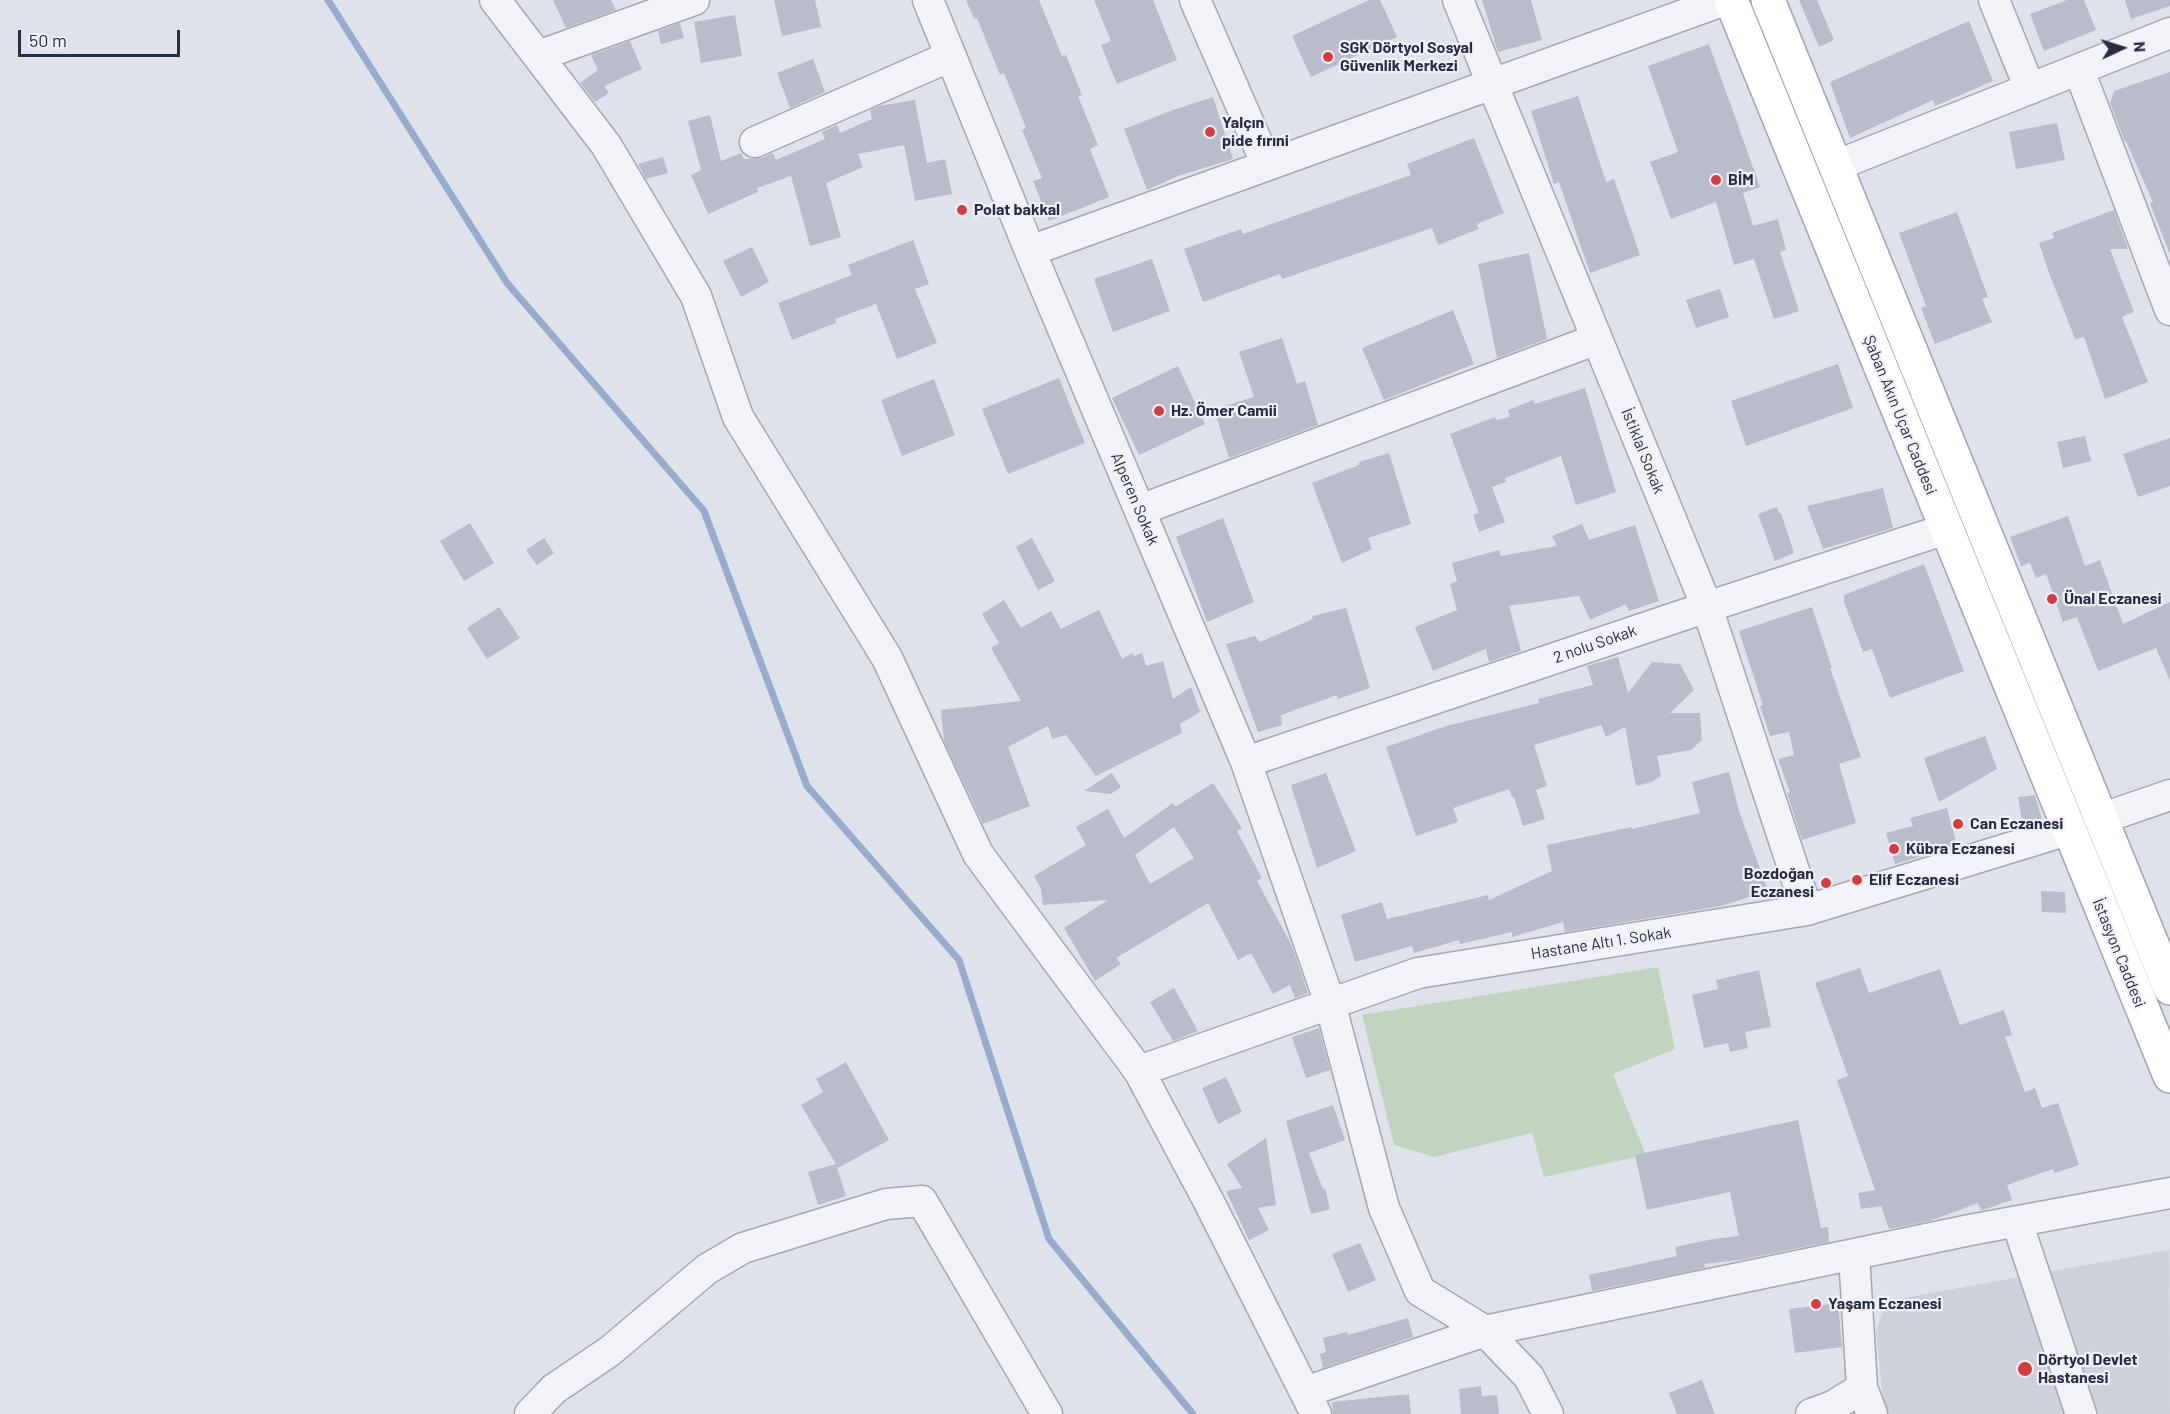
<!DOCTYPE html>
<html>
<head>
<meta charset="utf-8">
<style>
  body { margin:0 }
  #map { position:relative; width:2170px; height:1414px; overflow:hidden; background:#dfe2ea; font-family:Barlow,sans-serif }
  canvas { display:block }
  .north { position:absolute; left:2092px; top:18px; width:60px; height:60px; -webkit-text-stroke:4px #eff1f7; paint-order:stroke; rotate:86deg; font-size:16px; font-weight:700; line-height:24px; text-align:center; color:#272d42 }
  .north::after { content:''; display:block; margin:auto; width:21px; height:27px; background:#272d42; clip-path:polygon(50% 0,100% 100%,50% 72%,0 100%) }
  .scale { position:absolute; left:18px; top:30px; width:162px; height:27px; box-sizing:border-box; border:3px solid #272d42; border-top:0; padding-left:8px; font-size:18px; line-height:21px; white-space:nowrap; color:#272d42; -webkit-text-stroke:4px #eff1f7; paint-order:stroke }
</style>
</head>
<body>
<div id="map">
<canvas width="2170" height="1414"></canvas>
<div class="north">N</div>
<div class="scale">50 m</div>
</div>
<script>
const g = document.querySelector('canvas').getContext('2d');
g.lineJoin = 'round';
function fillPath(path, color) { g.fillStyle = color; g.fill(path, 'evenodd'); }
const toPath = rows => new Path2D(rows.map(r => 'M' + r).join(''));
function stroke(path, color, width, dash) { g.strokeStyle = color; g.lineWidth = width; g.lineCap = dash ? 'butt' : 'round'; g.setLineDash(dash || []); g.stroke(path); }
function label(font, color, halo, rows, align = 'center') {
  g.font = font + ' Barlow,sans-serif'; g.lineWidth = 4.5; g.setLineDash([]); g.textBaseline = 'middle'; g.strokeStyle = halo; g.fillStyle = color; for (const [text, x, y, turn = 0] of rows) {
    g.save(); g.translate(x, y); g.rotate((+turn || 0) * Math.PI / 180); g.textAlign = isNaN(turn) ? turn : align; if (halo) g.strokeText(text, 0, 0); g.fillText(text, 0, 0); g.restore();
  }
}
fillPath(toPath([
  [2169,1250,2170,1414,1887,1414,1884,1407,1876,1331,1887,1301]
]), '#cdd1dc');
fillPath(toPath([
  [1658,967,1675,1049,1613,1074,1646,1155,1544,1177,1532,1133,1434,1157,1394,1145,1362,1015]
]), '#c2d4c0');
stroke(toPath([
  [328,0,507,283,704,511,807,786,959,960,1049,1239,1193,1414]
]), '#98abcc', 7);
fillPath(toPath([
  [553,0,611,0,616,10,566,28],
  [774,0,815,0,821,27,782,36],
  [966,0,1039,0,1062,56,1066,55,1082,95,1078,96,1098,145,1090,149,1109,197,1049,221,1033,181,1042,178,1022,130,1026,128,1004,73,1000,75,977,18,974,19],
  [1094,0,1153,0,1177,60,1117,84,1101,45,1111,41],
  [1369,0,1380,0,1397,37,1311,77,1292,36],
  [1482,0,1531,0,1542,40,1498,52],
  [1799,0,1817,0,1834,40,1819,47],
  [2067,0,2084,0,2096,30,2044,51,2030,14],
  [2125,0,2170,0,2170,6,2131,19],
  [735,15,742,56,701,63,694,22],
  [1969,21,1993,81,1935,106,1933,100,1850,138,1830,82],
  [680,23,684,38,661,44,658,31],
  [630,41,642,69,604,86,609,93,595,102,580,83,598,70,591,55],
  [1709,44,1760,187,1743,193,1753,226,1778,219,1786,250,1780,252,1799,311,1774,319,1754,259,1734,265,1716,202,1671,219,1650,162,1678,152,1648,66],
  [813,59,825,92,790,108,777,73],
  [2170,72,2170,252,2169,252,2150,203,2153,202,2126,141,2125,142,2110,103,2114,91],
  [1578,96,1606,182,1614,179,1640,255,1590,273,1559,182,1554,184,1531,111],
  [1213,97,1233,159,1178,176,1147,190,1124,129,1173,110],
  [915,100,927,163,945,159,952,194,915,201,904,145,858,154,863,167,826,183,841,237,810,246,791,176,757,188,758,192,708,214,691,175,701,170,688,121,710,115,721,161,741,153,744,159,761,158,773,153,776,160,825,139,822,132,837,125,840,133,872,119,870,110,879,106],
  [2057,123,2065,160,2016,169,2009,132],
  [1474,138,1504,213,1477,224,1479,229,1438,245,1432,228,1282,279,1280,274,1203,302,1184,249,1241,229,1243,234,1411,175,1407,164],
  [663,157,668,173,646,179,638,164],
  [2114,210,2128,249,2110,249,2134,312,2122,317,2148,382,2105,399,2084,337,2075,339,2049,273,2039,243,2054,238,2052,233],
  [1957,212,1988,297,1982,299,1992,322,1935,344,1921,308,1926,306,1899,233],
  [913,240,929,284,915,289,937,343,897,359,876,304,835,319,836,323,792,340,778,303,852,275,848,265],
  [752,247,769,282,741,297,723,261],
  [1529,253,1547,339,1497,358,1478,264],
  [1152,259,1170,311,1113,332,1094,279],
  [1720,289,1729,317,1696,328,1686,300],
  [1453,310,1474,364,1384,400,1362,348],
  [1282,338,1297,384,1305,381,1318,425,1229,458,1214,409,1254,397,1239,352],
  [1838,364,1853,408,1746,446,1731,401],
  [1178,366,1205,424,1139,455,1112,398],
  [1059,378,1085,443,1008,474,982,409],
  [934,379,955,435,902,456,881,400],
  [1585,388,1616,492,1576,505,1561,456,1505,478,1506,482,1492,487,1505,522,1479,532,1473,515,1479,513,1450,434,1495,417,1496,420,1510,417,1508,410,1533,400,1535,404],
  [2085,436,2091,461,2063,468,2057,442],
  [2170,438,2170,486,2138,497,2123,454],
  [1389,453,1411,524,1368,538,1372,549,1342,563,1312,483,1359,465,1359,462],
  [1883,488,1893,528,1823,549,1807,506],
  [1777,507,1779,513,1781,513,1794,553,1775,561,1758,514],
  [2068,516,2085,566,2100,560,2123,624,2170,602,2170,681,2156,648,2098,671,2077,617,2063,622,2046,574,2036,578,2030,563,2021,566,2010,537],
  [1223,518,1254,602,1207,622,1176,537],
  [470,523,494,563,464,581,440,541],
  [1582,524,1589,540,1635,525,1659,601,1629,611,1626,604,1590,620,1579,596,1509,606,1521,651,1489,662,1486,649,1433,671,1415,627,1457,610,1450,584,1457,581,1452,563,1499,550,1501,556,1557,546,1552,536],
  [544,538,554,553,537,565,526,550],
  [1032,538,1055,581,1038,590,1016,547],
  [1924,564,1964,671,1890,698,1872,649,1863,652,1844,602,1844,595],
  [1004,600,1021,628,1051,611,1061,629,1099,610,1122,659,1132,653,1134,656,1142,653,1146,666,1163,661,1173,699,1191,687,1200,712,1180,724,1182,733,1096,776,1066,735,1052,739,1048,726,1008,747,1030,806,983,824,944,741,941,710,1021,701,991,648,999,643,982,614],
  [499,607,520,638,487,659,467,628],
  [1812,607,1832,668,1830,668,1861,757,1839,764,1856,823,1802,840,1787,793,1790,792,1778,759,1794,755,1789,732,1770,736,1760,706,1763,705,1739,631],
  [1346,608,1370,688,1338,699,1337,695,1281,715,1282,725,1258,732,1226,644,1255,636,1260,642,1313,619,1312,616],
  [1618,657,1628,693,1652,662,1680,664,1694,690,1670,713,1700,713,1702,740,1691,750,1657,756,1661,776,1652,782,1636,786,1625,727,1606,737,1601,725,1534,745,1547,786,1536,790,1545,819,1523,826,1514,797,1512,797,1509,789,1453,808,1458,822,1416,836,1386,747,1446,726,1539,703,1538,699,1593,685,1587,666],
  [1985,736,1997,769,1939,802,1924,758],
  [1729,772,1739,811,1768,891,1721,906,1565,932,1563,922,1512,937,1512,932,1460,944,1459,940,1414,953,1412,946,1355,962,1341,915,1382,902,1387,919,1488,895,1489,900,1552,871,1547,845,1632,827,1632,829,1700,813,1692,782],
  [1112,773,1121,787,1111,794,1084,791],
  [1326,773,1356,851,1317,868,1291,785],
  [1213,783,1242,828,1237,831,1262,878,1257,881,1292,946,1308,993,1295,998,1290,985,1273,994,1251,953,1238,960,1208,903,1116,958,1121,964,1095,981,1064,928,1108,900,1043,905,1041,889,1034,876,1086,845,1076,827,1108,809,1124,838,1173,803,1175,807],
  [1174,827,1194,858,1150,884,1135,855],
  [2035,795,2042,820,2023,826,2018,797],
  [1947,808,1957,846,1895,864,1886,833,1913,826,1910,818],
  [2041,891,2065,892,2066,913,2042,912],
  [1860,968,1869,993,1940,969,1960,1025,2004,1010,2012,1035,2005,1037,2025,1092,2035,1088,2042,1108,2058,1103,2079,1165,2055,1173,2053,1169,2007,1185,2012,1200,1983,1210,1981,1210,1978,1203,1930,1221,1889,1229,1881,1206,1861,1209,1858,1193,1875,1190,1837,1080,1848,1076,1815,983],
  [1759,970,1771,1027,1745,1032,1748,1048,1730,1052,1728,1043,1704,1048,1692,995,1718,989,1716,980],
  [1174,988,1198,1031,1173,1041,1150,1002],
  [1319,1028,1330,1070,1306,1078,1292,1037],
  [846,1062,889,1140,838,1168,836,1164,846,1196,818,1205,808,1172,836,1164,801,1105,823,1092,816,1079],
  [1226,1077,1242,1112,1218,1124,1202,1088],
  [1333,1105,1345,1140,1309,1153,1323,1189,1325,1188,1330,1209,1311,1214,1286,1121],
  [1798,1120,1821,1228,1828,1227,1829,1242,1740,1260,1704,1264,1705,1268,1592,1291,1589,1275,1677,1256,1675,1247,1713,1239,1739,1236,1730,1192,1647,1210,1635,1155],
  [1266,1138,1276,1205,1258,1208,1269,1230,1249,1240,1226,1191,1242,1188,1227,1164],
  [1360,1243,1376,1280,1348,1292,1332,1254],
  [1838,1303,1842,1347,1795,1353,1789,1309],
  [1408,1318,1413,1337,1323,1368,1320,1354,1326,1352,1323,1338,1347,1332,1348,1335],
  [1702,1380,1715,1414,1677,1414,1669,1393],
  [1481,1386,1482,1396,1497,1395,1499,1414,1461,1414,1459,1389],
  [1409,1394,1411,1414,1333,1414,1332,1402]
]), '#b9bdca');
const minor = toPath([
  [495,0,606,145,696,296,738,417,887,658,978,854,1139,1071,1209,1202,1316,1414],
  [928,0,1030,251,1246,762,1330,1003,1384,1208,1420,1291,1485,1331,1529,1377,1548,1414],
  [1195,0,1267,165],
  [1458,0,1707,607,1807,910],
  [1994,0,2030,89],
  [538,56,694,0],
  [2079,70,2170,310],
  [755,142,951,56],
  [1835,166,2170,33],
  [1030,251,1725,0],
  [1140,510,1597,339],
  [1246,762,1707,607,1946,529],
  [2100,819,2170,795],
  [1139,1071,1418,973,1807,910,2068,830],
  [2017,1222,2081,1414],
  [1862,1388,1872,1414],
  [1305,1392,1485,1331,1970,1230,2170,1193],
  [530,1414,554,1389,610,1351,707,1269,743,1248,886,1204,922,1201,1047,1414],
  [1811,1414,1833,1406,1862,1388,1854,1254]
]);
const major = toPath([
  [1731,0,2170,1076],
  [1768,0,2170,988]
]);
stroke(minor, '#a4a8b4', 33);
stroke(major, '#9ea4b6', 36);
stroke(minor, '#f2f3f7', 30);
stroke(major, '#fff', 33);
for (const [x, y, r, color] of [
  [1328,57,6,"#d83b3f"],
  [1210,132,6,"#d83b3f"],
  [1716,180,6,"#d83b3f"],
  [962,210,6,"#d83b3f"],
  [1159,411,6,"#d83b3f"],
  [2052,599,6,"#d83b3f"],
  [1958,824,6,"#d83b3f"],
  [1894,849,6,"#d83b3f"],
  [1857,880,6,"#d83b3f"],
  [1826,883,6,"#d83b3f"],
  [1816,1304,6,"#d83b3f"],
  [2025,1369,8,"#d83b3f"]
]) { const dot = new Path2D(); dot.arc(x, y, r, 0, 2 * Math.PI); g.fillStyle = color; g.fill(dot); stroke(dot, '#eff1f7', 2); }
label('bold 16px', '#272d42', '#eff1f7', [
  ["SGK Dörtyol Sosyal",1340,48],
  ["Güvenlik Merkezi",1340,66],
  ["Yalçın",1222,123],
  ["pide fırıni",1222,141],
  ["BİM",1728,180],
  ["Polat bakkal",974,210],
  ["Hz. Ömer Camii",1171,411],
  ["Ünal Eczanesi",2064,599],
  ["Can Eczanesi",1970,824],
  ["Kübra Eczanesi",1906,849],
  ["Bozdoğan",1814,874,"right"],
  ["Eczanesi",1814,892,"right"],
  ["Elif Eczanesi",1869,880],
  ["Yaşam Eczanesi",1828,1304],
  ["Dörtyol Devlet",2038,1360],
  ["Hastanesi",2038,1378]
], 'left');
label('16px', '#272d42', '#eff1f7', [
  ["Şaban Akın Uçar Caddesi",1900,415,68],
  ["İstiklal Sokak",1643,451,68],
  ["Alperen Sokak",1135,499,67],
  ["2 nolu Sokak",1595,644,-19],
  ["Hastane Altı 1. Sokak",1601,943,-9],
  ["İstasyon Caddesi",2119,953,68]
]);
</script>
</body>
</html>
